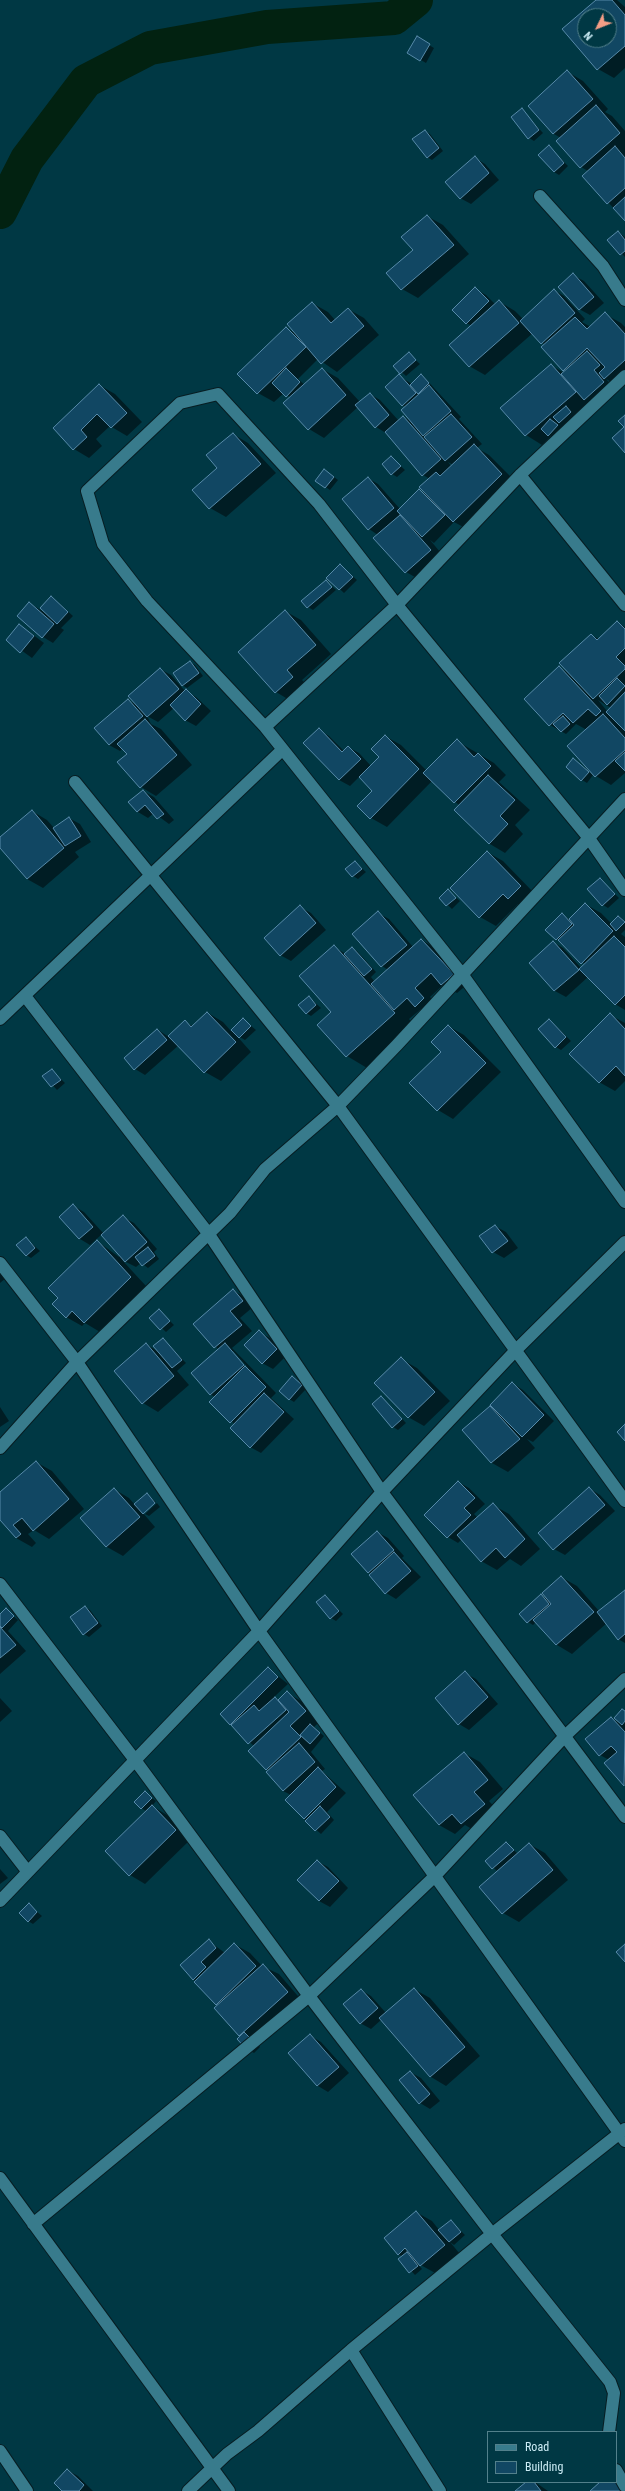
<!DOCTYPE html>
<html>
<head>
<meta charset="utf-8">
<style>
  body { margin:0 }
  #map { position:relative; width:625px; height:2491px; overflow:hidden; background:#003844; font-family:"Roboto Condensed",sans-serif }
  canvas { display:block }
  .legend { position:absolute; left:487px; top:2431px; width:130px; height:52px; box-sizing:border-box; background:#003844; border:1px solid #52808b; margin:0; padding:5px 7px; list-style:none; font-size:12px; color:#ccedf6 }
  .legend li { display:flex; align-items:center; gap:8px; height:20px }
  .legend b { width:20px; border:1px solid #52808b }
  .north { position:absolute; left:577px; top:8px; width:40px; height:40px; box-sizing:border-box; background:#003844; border:1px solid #52808b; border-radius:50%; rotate:227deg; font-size:11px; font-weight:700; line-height:16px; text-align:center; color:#ccedf6 }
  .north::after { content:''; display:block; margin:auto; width:14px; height:18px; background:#f49e86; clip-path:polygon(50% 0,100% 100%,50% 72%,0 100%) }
</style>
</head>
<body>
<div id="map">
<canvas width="625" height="2491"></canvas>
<ul class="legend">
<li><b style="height:5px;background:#387b8c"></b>Road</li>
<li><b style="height:11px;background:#114763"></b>Building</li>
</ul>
<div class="north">N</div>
</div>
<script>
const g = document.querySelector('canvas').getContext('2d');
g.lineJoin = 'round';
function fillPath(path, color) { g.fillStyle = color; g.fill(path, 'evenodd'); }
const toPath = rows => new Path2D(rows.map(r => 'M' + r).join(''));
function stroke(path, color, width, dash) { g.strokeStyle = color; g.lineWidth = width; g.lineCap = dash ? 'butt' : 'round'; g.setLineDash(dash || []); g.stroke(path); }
fillPath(toPath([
  [598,0,617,0,625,7,625,68,614,78,598,69,564,29],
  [585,16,609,16,609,40,585,40],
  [417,38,434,48,426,63,409,53],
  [568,72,583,81,608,109,605,112,612,116,625,131,625,220,583,176,588,171,581,167,558,141,561,138,554,134,529,106],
  [522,110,543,133,534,141,529,138],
  [425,131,430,134,443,151,432,160,427,157],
  [549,147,568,166,559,175,554,172],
  [475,158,485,164,499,180,471,204,460,198],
  [427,216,443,225,469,254,418,298,402,289,388,273,414,250],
  [618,232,625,237,625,257,609,240],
  [573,275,584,281,604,303,590,315,579,309],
  [475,289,486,295,496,305,500,302,515,311,523,319,554,290,564,296,585,319,582,322,591,327,605,314,621,323,625,327,625,383,621,387,606,379,614,388,564,425,554,438,551,436,542,445,526,435,502,408,551,365,564,373,566,371,545,345,533,333,485,375,469,366,472,326,466,323],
  [312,303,328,312,335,320,348,309,364,318,379,335,337,372,318,359,298,379,305,385,322,369,338,378,360,402,370,394,380,400,399,421,404,417,412,422,406,407,402,405,399,376,412,384,422,375,461,417,459,419,482,444,477,448,489,455,518,484,469,530,454,522,434,543,430,540,446,559,422,581,406,572,375,538,378,535,369,529,343,499,368,478,378,484,400,509,419,490,428,495,430,479,423,475,386,433,376,427,358,407,324,438,309,429,291,398,284,393,274,402,258,393,239,374,286,328,295,333],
  [448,462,453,465,452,467],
  [409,354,420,364,406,376,395,366],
  [99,385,115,394,142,422,127,436,110,426,96,439,102,446,89,458,74,449,54,428],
  [233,434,248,443,276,473,226,517,210,508,194,490,218,468],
  [391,457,405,470,397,477,392,474],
  [329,473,338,480,330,490,317,481],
  [340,565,357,580,344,593,328,578],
  [326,581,336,590,313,610,308,607],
  [52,597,73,616,61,628,64,630,53,643,43,637,29,603,44,612],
  [285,611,301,620,331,654,302,680,308,686,291,701,276,692],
  [617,622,625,627,625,773,611,785,596,776,587,730,576,724,566,734,550,725,559,667,569,673,591,635,599,639],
  [598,700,611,708,607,711],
  [20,625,44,643,32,658,7,640],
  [190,662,195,665,203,676,187,688,182,685],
  [160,669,171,675,185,691,196,697,211,711,196,726,185,720,174,708,158,722,147,716,151,724,161,729,192,765,156,796,141,787,128,754,123,748,120,751,109,745,128,700,139,706],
  [319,730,329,736,344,751,348,747,359,753,371,766,380,757,385,736,401,745,427,771,457,741,494,763,506,775,499,782,530,810,515,825,523,834,505,853,490,844,455,810,460,806,432,781,387,827,371,818,359,806,374,791,360,776,350,786,339,780,305,743],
  [574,759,593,775,587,783,582,780],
  [143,791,154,797,174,820,169,824,154,813,148,818,138,812,130,803],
  [32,811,47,820,54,828,69,818,80,824,91,842,75,852,79,857,43,888,27,879,0,847,0,838],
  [487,852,503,861,536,895,524,907,518,904,496,926,480,917,451,888],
  [355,862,366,872,358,879,353,876],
  [600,879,619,898,608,908,603,905],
  [448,891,460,901,452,909,440,898],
  [585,904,601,913,612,924,619,917,625,921,625,930,621,934,625,937,625,1010,615,1004,588,977,566,997,555,991,530,963,553,942,563,948,582,969,586,965,557,939,562,914,570,920],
  [300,907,311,913,326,930,291,961,280,955],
  [378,913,389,919,413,947,422,940,437,949,469,983,457,993,443,985,430,997,440,1007,431,1015,421,1009,409,1019,414,1025,367,1068,347,1056,333,1012,334,947,346,954,352,948,357,951,376,972,371,977,375,982,388,970,382,966,354,934],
  [309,997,321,1008,311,1016,306,1013],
  [208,1013,223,1022,231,1031,243,1019,256,1030,245,1040,236,1035,251,1052,221,1081,205,1072,179,1045,145,1075,135,1069,158,1030,169,1037,185,1022,194,1027],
  [610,1015,625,1023,625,1081,615,1091,599,1082],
  [550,1020,571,1041,561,1050,556,1047],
  [448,1026,464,1035,501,1072,453,1119,438,1110,442,1052],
  [52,1070,65,1083,57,1090,44,1076],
  [74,1206,84,1212,104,1234,123,1217,134,1223,157,1249,154,1252,159,1259,148,1268,141,1263,136,1267,122,1260,146,1286,100,1332,85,1323,82,1326,66,1317,60,1298,97,1241,119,1257,120,1255,101,1235,90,1245,80,1239,60,1217],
  [495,1226,506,1232,518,1248,504,1258,493,1252],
  [26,1238,40,1251,31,1258,26,1255],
  [0,1272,6,1278,0,1283],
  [233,1290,244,1297,253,1307,240,1318,252,1331,232,1348,276,1393,271,1398,294,1419,261,1453,250,1447,215,1397,210,1394,219,1350,194,1324],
  [233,1351,248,1368,247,1369,231,1352],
  [159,1310,174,1325,166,1332,151,1318],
  [259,1332,270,1338,287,1355,273,1369,262,1363],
  [163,1339,186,1363,177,1371,189,1385,158,1412,143,1403,146,1344,159,1352],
  [401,1359,417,1368,450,1401,424,1426,408,1417],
  [293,1378,306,1389,294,1402,289,1399],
  [512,1383,523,1390,554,1421,533,1442,527,1439,535,1448,508,1472,492,1463,464,1430,491,1407,495,1410],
  [382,1397,406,1423,398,1430,393,1427],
  [0,1407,9,1421,0,1427],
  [36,1462,52,1471,84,1509,49,1539,34,1530,28,1534,36,1543,32,1547,16,1538,0,1519,0,1493],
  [458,1482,469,1488,485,1504,474,1514,478,1518,493,1505,509,1514,540,1549,521,1566,510,1559,497,1570,481,1561,462,1539,458,1543,448,1537],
  [589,1488,600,1495,615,1511,565,1555,554,1549,539,1533],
  [114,1489,129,1498,135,1505,147,1495,156,1502,143,1513,155,1527,123,1556,107,1547,81,1518],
  [157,1503,160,1507,149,1516,145,1514],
  [377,1532,388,1538,404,1556,402,1558,421,1577,396,1599,386,1593,369,1572],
  [561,1577,577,1586,599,1611,625,1592,625,1643,618,1639,607,1623,572,1654,557,1645,536,1622,533,1625,528,1622,520,1614,541,1595,548,1600],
  [325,1596,343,1614,336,1621,331,1618],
  [85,1607,90,1610,102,1626,89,1637,84,1634],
  [6,1610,18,1620,8,1631,26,1651,0,1674,0,1616],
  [268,1668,288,1684,274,1697,279,1700,287,1693,303,1702,321,1720,314,1727,324,1736,311,1752,325,1769,322,1771,346,1793,327,1812,334,1820,321,1834,304,1819,291,1795,283,1791,269,1771,249,1751,254,1746,230,1724],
  [465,1673,476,1679,498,1704,469,1730,459,1724],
  [0,1698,12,1711,0,1722],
  [625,1711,625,1785,606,1763,609,1760,600,1755,586,1739,611,1718,620,1723],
  [464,1753,480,1762,503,1789,489,1801,500,1813,477,1832,465,1825,455,1834,439,1825],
  [145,1793,156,1801,152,1806,167,1815,191,1839,145,1884,130,1875,146,1811,141,1808],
  [506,1843,518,1854,529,1844,545,1853,568,1880,519,1922,503,1913,498,1872,486,1861],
  [317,1861,328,1867,348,1888,330,1907,319,1901,299,1880],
  [0,1869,8,1878,0,1884],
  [29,1905,42,1916,33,1924,28,1921],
  [209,1941,225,1953,234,1944,250,1953,262,1966,279,1974,303,2002,257,2043,260,2047,254,2053,249,2050,241,2036,216,2008,219,2005,193,1979],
  [414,1989,430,1998,480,2056,446,2086,431,2077,381,2020,371,2029,360,2023,361,1990,371,1996,386,2013],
  [311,2036,321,2042,349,2073,328,2092,318,2086,290,2054],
  [410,2072,421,2078,440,2101,430,2109,420,2103],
  [416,2212,432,2221,440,2231,451,2221,465,2235,454,2245,450,2242,460,2254,437,2274,417,2263,422,2269,415,2275,400,2259,403,2257,398,2254],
  [67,2470,78,2476,93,2491,64,2491],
  [527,2482,535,2482,548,2491,517,2491]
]), '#0007');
stroke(toPath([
  [0,212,27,159,86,81,150,48,267,27,394,18,416,0]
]), '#022211', 34);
const building = toPath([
  [596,0,612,0,625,15,625,46,597,70,562,29,596,0],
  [585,16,609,16,609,40,585,40,585,16],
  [417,36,430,44,420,61,407,53,417,36],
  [567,70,593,99,553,134,528,106,567,70],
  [596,105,620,133,580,168,556,141,596,105],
  [522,108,539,130,528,139,511,117,522,108],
  [425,130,439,148,427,158,412,139,425,130],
  [549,145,564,163,554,172,538,155,549,145],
  [615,146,625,158,625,188,607,204,582,176,615,146],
  [475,156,489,173,460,199,445,182,475,156],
  [625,197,625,221,613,208,625,197],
  [427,215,454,245,401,290,386,273,413,250,401,237,427,215],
  [618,231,625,240,625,251,620,255,607,240,618,231],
  [573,273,594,297,579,310,558,287,573,273],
  [475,287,489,301,466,324,452,310,475,287],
  [554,289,575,313,541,344,520,321,554,289],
  [499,300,519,323,469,367,449,345,499,300],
  [312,302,331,323,348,308,364,326,321,364,287,324,312,302],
  [605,312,625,334,625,360,604,379,599,373,605,367,587,348,563,371,541,347,575,317,587,329,605,312],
  [286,327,306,347,257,394,237,374,286,327],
  [587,351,600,365,594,370,604,382,584,400,561,374,587,351],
  [409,352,416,360,400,374,393,366,409,352],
  [551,364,576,392,525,436,500,408,551,364],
  [286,368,300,382,286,397,272,383,286,368],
  [322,368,346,395,308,430,283,403,322,368],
  [399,374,416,393,402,406,385,387,399,374],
  [421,374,429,383,418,394,410,385,421,374],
  [99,384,127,413,111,428,97,414,81,430,87,437,73,450,53,428,99,384],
  [429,385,451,411,423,436,401,410,429,385],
  [370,393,389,415,375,428,355,405,370,393],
  [566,406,571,412,559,423,553,417,566,406],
  [451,414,472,437,445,461,424,437,451,414],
  [625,415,625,453,612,438,624,427,618,421,625,415],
  [403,416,441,459,422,476,385,432,403,416],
  [550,419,558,425,548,436,541,429,550,419],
  [233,433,261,464,209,509,192,490,217,468,206,455,233,433],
  [474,444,502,474,453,522,419,487,436,472,440,476,474,444],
  [391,456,401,466,391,475,382,464,391,456],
  [324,469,334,477,325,488,315,481,324,469],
  [368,477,394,508,368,530,342,499,368,477],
  [419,489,445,515,422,537,397,511,419,489],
  [400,515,431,550,405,573,373,538,400,515],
  [340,564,353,577,339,590,326,578,340,564],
  [326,580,332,587,307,608,301,601,326,580],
  [51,596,68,612,57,624,40,608,51,596],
  [29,602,54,624,42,638,17,616,29,602],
  [285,610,316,645,287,670,293,677,275,693,238,652,285,610],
  [617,621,625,629,625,648,616,657,625,666,625,669,593,699,559,663,591,634,597,640,617,621],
  [19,624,34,636,20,653,6,640,19,624],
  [190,661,199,673,182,686,173,673,190,661],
  [559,666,601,711,596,716,588,709,573,723,563,713,549,726,524,699,559,666],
  [160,668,179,689,147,717,128,696,160,668],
  [617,678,625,686,607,705,599,696,617,678],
  [186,689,201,704,185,721,170,705,186,689],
  [625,692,625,731,606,712,625,692],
  [128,699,143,716,109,745,94,728,128,699],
  [603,714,625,738,625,750,595,777,567,746,603,714],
  [563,716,570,724,561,732,553,724,563,716],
  [145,719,177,755,140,788,117,762,127,754,117,744,145,719],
  [319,728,342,752,348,746,361,759,339,780,303,743,319,728],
  [385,735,419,769,370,819,357,806,372,791,359,777,379,757,371,749,385,735],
  [457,739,474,757,478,753,491,766,454,803,423,773,457,739],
  [625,752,625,771,615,761,625,752],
  [573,758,589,772,581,781,566,767,573,758],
  [488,775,515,800,500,816,508,824,489,844,454,810,488,775],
  [143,790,164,814,157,819,145,805,137,812,128,802,143,790],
  [32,810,64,848,27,879,0,848,0,837,32,810],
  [69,817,81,836,65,846,53,828,69,817],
  [487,851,521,886,508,899,503,894,479,918,450,888,487,851],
  [355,861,362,869,352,877,345,869,355,861],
  [600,878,615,894,602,906,587,889,600,878],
  [448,889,456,898,446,906,439,898,448,889],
  [585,903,613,931,581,964,558,940,574,925,569,919,585,903],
  [300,905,316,923,280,956,264,938,300,905],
  [378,911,407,945,381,967,352,934,378,911],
  [562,913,572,924,556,940,545,930,562,913],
  [618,916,625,922,616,931,610,924,618,916],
  [614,936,625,947,625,995,615,1005,579,969,614,936],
  [421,939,454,974,441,985,431,973,415,988,424,998,415,1007,407,998,394,1010,371,984,421,939],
  [553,941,579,970,554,991,529,963,553,941],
  [334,945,395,1013,346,1057,317,1025,331,1012,299,976,334,945],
  [352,947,372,969,364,976,344,954,352,947],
  [309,996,316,1005,306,1014,298,1005,309,996],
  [207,1012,236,1042,204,1073,168,1036,185,1020,191,1027,207,1012],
  [610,1013,625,1029,625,1076,616,1066,599,1083,569,1054,610,1013],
  [243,1018,251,1026,239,1038,231,1030,243,1018],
  [549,1019,566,1037,555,1048,538,1029,549,1019],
  [448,1025,486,1063,437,1111,409,1083,441,1052,431,1042,448,1025],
  [157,1029,167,1040,134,1070,124,1058,157,1029],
  [52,1069,61,1080,51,1087,42,1076,52,1069],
  [73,1204,93,1227,79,1239,59,1217,73,1204],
  [123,1215,147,1242,125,1262,101,1235,123,1215],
  [495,1225,508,1241,492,1253,479,1236,495,1225],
  [26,1237,35,1248,26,1256,16,1245,26,1237],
  [97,1240,131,1277,84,1323,72,1311,66,1318,52,1304,58,1298,48,1288,97,1240],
  [148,1247,155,1256,142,1266,135,1257,148,1247],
  [233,1289,243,1301,230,1311,242,1325,214,1348,193,1324,233,1289],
  [159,1309,170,1321,160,1330,149,1318,159,1309],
  [259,1330,277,1349,262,1364,244,1345,259,1330],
  [163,1338,182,1360,172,1368,153,1346,163,1338],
  [146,1343,174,1376,142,1404,114,1371,146,1343],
  [225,1343,244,1365,210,1395,191,1373,225,1343],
  [401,1357,435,1392,408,1418,374,1383,401,1357],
  [245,1366,266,1387,230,1423,209,1402,245,1366],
  [292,1376,302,1385,289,1400,279,1391,292,1376],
  [512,1382,544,1415,522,1437,490,1405,512,1382],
  [264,1393,284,1412,250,1448,230,1428,264,1393],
  [381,1396,402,1419,392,1428,372,1404,381,1396],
  [490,1406,520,1439,491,1463,462,1430,490,1406],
  [625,1424,625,1441,617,1432,625,1424],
  [36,1461,69,1499,33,1531,22,1518,13,1525,21,1534,16,1538,0,1520,0,1492,36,1461],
  [458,1481,475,1498,464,1508,471,1515,447,1538,424,1515,458,1481],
  [589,1487,605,1505,553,1550,538,1533,589,1487],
  [114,1488,140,1517,106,1547,80,1518,114,1488],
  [147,1493,155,1503,143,1514,134,1504,147,1493],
  [493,1503,525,1539,505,1558,496,1548,481,1562,457,1535,493,1503],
  [377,1531,394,1550,368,1573,351,1554,377,1531],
  [394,1552,411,1571,385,1594,369,1575,394,1552],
  [561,1576,594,1612,556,1645,533,1620,551,1604,542,1593,561,1576],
  [625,1590,625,1634,618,1640,597,1612,625,1590],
  [541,1594,549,1604,527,1623,519,1614,541,1594],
  [325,1595,339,1611,330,1619,316,1602,325,1595],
  [85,1606,98,1623,83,1635,70,1617,85,1606],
  [6,1608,14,1616,2,1628,0,1626,0,1614,6,1608],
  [0,1627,16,1645,0,1658,0,1627],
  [268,1667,278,1677,230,1725,220,1714,268,1667],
  [465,1671,488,1697,458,1725,435,1698,465,1671],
  [287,1691,306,1711,290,1726,301,1737,266,1770,248,1751,289,1712,278,1700,287,1691],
  [275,1697,286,1710,248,1744,231,1725,254,1705,259,1711,275,1697],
  [622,1709,625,1711,625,1721,622,1725,614,1718,622,1709],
  [611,1717,625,1732,624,1786,604,1763,617,1752,611,1746,599,1756,585,1739,611,1717],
  [310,1724,320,1733,310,1744,300,1735,310,1724],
  [299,1743,315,1762,283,1791,266,1772,299,1743],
  [464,1752,488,1780,474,1792,485,1804,461,1824,452,1814,439,1825,413,1795,464,1752],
  [318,1767,336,1787,304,1819,285,1800,318,1767],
  [145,1791,152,1798,141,1809,134,1802,145,1791],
  [152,1805,176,1830,129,1876,105,1851,152,1805],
  [320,1806,330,1817,315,1831,305,1821,320,1806],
  [506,1842,514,1850,492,1869,485,1861,506,1842],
  [529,1843,553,1870,502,1914,479,1887,529,1843],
  [317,1860,339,1881,319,1901,297,1880,317,1860],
  [29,1903,37,1912,28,1922,19,1913,29,1903],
  [209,1939,216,1948,201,1962,206,1967,193,1980,180,1965,209,1939],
  [234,1943,256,1966,216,2005,194,1982,234,1943],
  [625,1944,625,1962,616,1952,625,1944],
  [263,1964,288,1992,239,2036,214,2008,263,1964],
  [414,1988,465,2047,430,2077,379,2018,414,1988],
  [361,1989,378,2008,360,2024,343,2004,361,1989],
  [244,2032,256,2044,248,2051,237,2039,244,2032],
  [310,2034,339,2067,317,2086,288,2053,310,2034],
  [410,2071,430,2094,419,2104,399,2080,410,2071],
  [416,2211,445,2245,420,2266,405,2248,398,2255,384,2238,416,2211],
  [451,2220,461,2232,449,2242,438,2230,451,2220],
  [407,2252,418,2266,409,2273,398,2259,407,2252],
  [67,2469,84,2485,79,2491,62,2491,54,2483,67,2469],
  [526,2482,534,2482,541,2491,515,2491,526,2482],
  [600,2482,616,2482,625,2491,590,2491,600,2482]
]);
fillPath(building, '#114763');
stroke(building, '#578aa9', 1);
const street = toPath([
  [540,196,603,266,625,300],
  [625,376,520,475,397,605,588,837,625,890],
  [520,475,625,605],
  [265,727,397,605,319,504,218,394,180,403,87,491,103,544,147,601,265,727,462,974,625,1202],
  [75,782,338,1106,625,1501],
  [25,996,208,1233,382,1492,625,1817],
  [0,1019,282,750],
  [0,1263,77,1362,259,1631,625,2141],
  [0,1448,77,1362,230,1213,265,1169,338,1106,397,1045,625,799],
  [0,1584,135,1760,309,1996,492,2234,610,2382,614,2393,609,2432],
  [0,1836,28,1872],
  [0,1901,259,1631,382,1492,516,1350,625,1242],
  [0,2178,229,2491],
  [33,2224,309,1996,435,1876,565,1736,625,1679],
  [351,2350,440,2491],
  [0,2451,27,2491],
  [616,2470,625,2486],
  [188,2491,227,2454,258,2431,351,2350,492,2234,625,2129]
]);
stroke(street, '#071d22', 14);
stroke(street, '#387b8c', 12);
</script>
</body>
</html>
